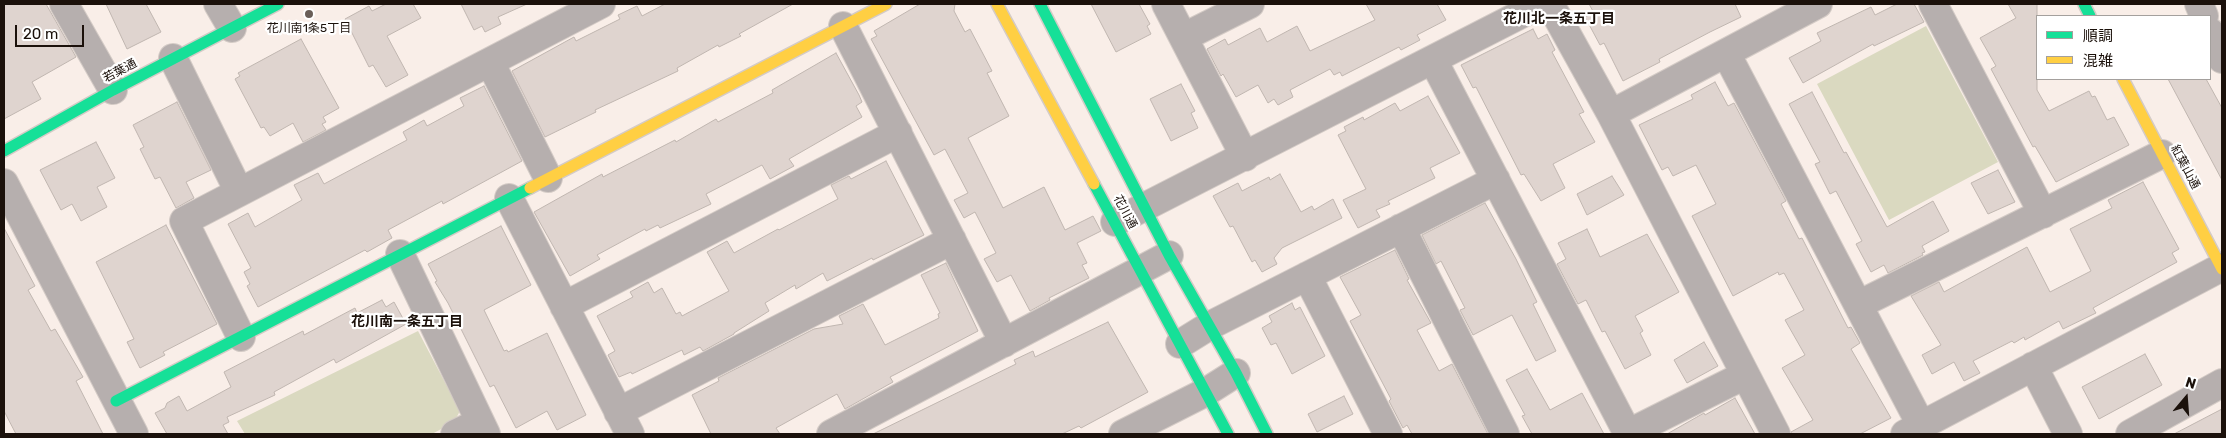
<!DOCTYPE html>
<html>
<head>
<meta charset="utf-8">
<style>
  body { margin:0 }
  #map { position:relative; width:2226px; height:438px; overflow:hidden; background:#f9eee8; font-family:Rubik,"Noto Sans JP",sans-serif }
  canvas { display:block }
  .frame { position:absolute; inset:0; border:5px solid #1b110b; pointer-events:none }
  .legend { position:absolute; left:2036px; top:15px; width:175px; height:65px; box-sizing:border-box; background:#fff; border:1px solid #a4a09d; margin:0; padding:6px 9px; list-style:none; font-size:15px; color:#1b110b }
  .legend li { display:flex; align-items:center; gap:10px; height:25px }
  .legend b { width:25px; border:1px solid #a4a09d }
  .north { position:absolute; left:2161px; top:373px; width:50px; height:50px; -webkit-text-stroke:4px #fff; paint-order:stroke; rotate:18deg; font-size:14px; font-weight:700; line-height:20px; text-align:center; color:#1b110b }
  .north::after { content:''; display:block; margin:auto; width:18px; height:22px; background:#1b110b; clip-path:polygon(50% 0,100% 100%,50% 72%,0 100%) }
  .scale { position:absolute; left:15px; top:25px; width:69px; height:22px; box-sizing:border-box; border:2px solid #1b110b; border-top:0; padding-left:6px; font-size:15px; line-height:18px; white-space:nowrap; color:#1b110b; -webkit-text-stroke:4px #fff; paint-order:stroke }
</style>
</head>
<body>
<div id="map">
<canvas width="2226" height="438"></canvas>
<div class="frame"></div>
<ul class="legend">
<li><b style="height:6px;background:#16e098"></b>順調</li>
<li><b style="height:6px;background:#ffcf43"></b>混雑</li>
</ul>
<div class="north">N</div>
<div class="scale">20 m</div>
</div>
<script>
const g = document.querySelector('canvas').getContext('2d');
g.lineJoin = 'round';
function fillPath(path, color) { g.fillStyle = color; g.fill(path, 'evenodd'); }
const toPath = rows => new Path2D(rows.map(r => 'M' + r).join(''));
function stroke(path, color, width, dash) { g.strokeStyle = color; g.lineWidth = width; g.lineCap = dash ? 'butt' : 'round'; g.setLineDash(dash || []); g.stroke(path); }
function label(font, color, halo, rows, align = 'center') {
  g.font = font + ' Rubik,"Noto Sans JP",sans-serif'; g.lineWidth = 4.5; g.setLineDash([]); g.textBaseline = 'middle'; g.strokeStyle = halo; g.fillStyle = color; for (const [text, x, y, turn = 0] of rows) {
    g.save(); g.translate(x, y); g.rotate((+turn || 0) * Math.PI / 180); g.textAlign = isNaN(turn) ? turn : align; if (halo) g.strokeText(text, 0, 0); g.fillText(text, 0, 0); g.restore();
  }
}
fillPath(toPath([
  [1926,26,1998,162,1889,220,1817,84],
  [418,331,460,411,454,422,432,434,245,434,237,421]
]), '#dad9c0');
const building = toPath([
  [4,4,46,4,76,57,32,82,41,99,4,119,4,4],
  [106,4,146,4,161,32,127,49,106,4],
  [386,4,413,4,421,18,387,36,408,75,386,87,373,65,369,67,345,19,369,6,372,11,386,4],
  [461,4,527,4,498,17,501,24,485,32,482,26,474,30,461,4],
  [665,4,793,4,739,34,741,36,719,47,718,45,677,68,678,71,595,110,596,112,545,137,512,71,574,37,576,41,620,19,618,15,637,6,642,16,665,4],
  [920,4,955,4,954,11,965,32,970,29,992,71,987,73,1009,116,968,138,1003,208,1044,187,1065,230,1093,216,1101,231,1077,243,1087,263,1082,265,1089,278,1049,298,1050,300,1030,311,1011,275,997,282,984,259,996,253,975,212,964,218,954,200,968,193,945,149,934,155,871,39,877,36,874,31,920,4],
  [1091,4,1139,4,1150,24,1147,26,1151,34,1116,52,1091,4],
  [1366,4,1437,4,1446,20,1417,35,1420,40,1401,50,1399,47,1342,76,1340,72,1334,75,1330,69,1290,90,1293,97,1278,105,1274,99,1268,103,1258,85,1236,97,1223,74,1221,76,1207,49,1225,39,1228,45,1260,28,1267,42,1297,26,1310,51,1375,20,1366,4],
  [1589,4,1735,4,1741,17,1710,32,1659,59,1660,62,1623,81,1604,43,1600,45,1585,17,1594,13,1589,4],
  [1897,4,1914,4,1924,22,1874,46,1873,44,1803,83,1789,58,1821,41,1817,33,1871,7,1875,15,1897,4],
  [2008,4,2037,4,2037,90,2049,111,2089,91,2092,97,2095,96,2107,120,2114,117,2129,145,2056,182,2035,146,2033,147,1991,69,1996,66,1980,38,2016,18,2008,4],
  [1533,29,1538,39,1547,34,1555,50,1552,52,1584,112,1579,114,1595,142,1553,164,1565,188,1541,201,1524,174,1521,175,1476,87,1473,88,1461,65,1533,29],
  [301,39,339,108,323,117,326,122,322,124,326,130,303,142,293,123,270,136,264,127,261,128,235,79,240,76,238,73,301,39],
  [836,53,859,95,862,102,856,106,862,117,789,159,794,166,770,179,762,165,706,194,711,204,660,228,658,225,646,231,645,229,597,255,600,259,570,276,534,212,602,174,603,177,675,140,676,142,716,119,718,122,773,93,772,90,836,53],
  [2168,79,2206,79,2222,108,2222,180,2168,79],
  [1715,82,1728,106,1734,103,1786,201,1781,204,1799,239,1802,238,1848,328,1851,327,1860,343,1851,349,1891,418,1860,434,1792,434,1791,432,1813,420,1782,368,1805,355,1785,320,1804,310,1784,273,1779,275,1778,272,1733,296,1692,216,1716,204,1696,165,1673,176,1668,167,1662,170,1639,125,1693,99,1691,95,1715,82],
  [1181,84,1195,111,1191,113,1198,128,1171,141,1150,99,1181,84],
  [484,86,522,161,443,204,442,201,388,230,392,238,367,252,365,250,258,307,247,286,250,284,244,272,251,268,228,224,248,213,255,227,302,200,294,185,318,173,324,184,356,167,407,140,403,132,424,120,427,126,464,106,460,98,484,86],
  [1812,92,1844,153,1846,152,1887,227,1933,201,1949,231,1922,246,1925,252,1922,253,1923,255,1888,273,1884,265,1871,272,1856,244,1862,241,1836,191,1830,194,1815,164,1820,162,1789,104,1812,92],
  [1428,96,1460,153,1430,168,1435,178,1388,201,1390,204,1376,210,1380,217,1358,228,1343,200,1366,189,1338,135,1346,131,1344,127,1363,117,1364,120,1395,103,1400,111,1428,96],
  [177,102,211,170,186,182,194,198,176,208,160,177,155,179,140,149,144,147,133,125,177,102],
  [96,142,115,178,97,187,107,207,81,221,72,204,61,210,40,170,96,142],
  [886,161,924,235,873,260,872,258,827,281,823,273,796,289,795,285,765,303,769,311,734,333,734,334,703,351,700,347,684,355,682,350,632,374,631,372,619,377,608,355,615,351,597,316,633,297,630,292,648,282,654,293,662,288,676,314,680,312,682,316,729,291,707,252,727,241,734,253,778,229,779,230,838,199,831,185,849,176,851,179,886,161],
  [1998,170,2015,202,1988,214,1971,183,1998,170],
  [1280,174,1301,212,1312,206,1314,210,1333,199,1342,218,1282,248,1274,258,1277,264,1262,272,1255,260,1252,262,1233,226,1230,227,1213,196,1238,183,1242,191,1269,177,1270,180,1280,174],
  [1612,176,1624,195,1587,215,1577,194,1612,176],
  [2143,182,2179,249,2172,253,2177,262,2093,308,2096,313,2063,329,2059,321,2025,340,2024,337,2014,343,2012,341,1973,361,1980,373,1964,381,1954,362,1932,374,1922,355,1941,345,1911,296,1939,282,1944,292,2027,247,2050,292,2091,271,2070,229,2112,208,2108,200,2143,182],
  [1485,203,1516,259,1537,302,1533,304,1556,351,1536,361,1512,315,1473,335,1460,310,1465,308,1441,261,1436,264,1422,235,1485,203],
  [166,225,217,324,163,352,165,355,140,368,127,342,134,339,96,262,166,225],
  [501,226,531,285,484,310,504,351,507,350,508,352,547,333,586,415,557,430,547,411,516,428,494,385,490,387,448,303,435,282,437,281,428,264,501,226],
  [4,228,35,286,28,290,51,331,55,329,83,377,76,381,103,434,16,434,4,411,4,228],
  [1587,229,1600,257,1647,234,1679,292,1635,316,1643,331,1640,333,1651,355,1625,369,1605,331,1602,332,1586,300,1578,304,1557,264,1566,259,1558,243,1587,229],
  [1395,250,1409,279,1407,280,1431,323,1417,330,1439,371,1452,364,1488,434,1412,434,1407,425,1403,428,1389,401,1391,399,1350,321,1361,315,1340,277,1395,250],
  [946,263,978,331,896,374,890,377,893,382,845,409,837,394,776,428,780,434,711,434,692,395,719,381,718,378,814,329,843,324,839,316,863,304,885,345,939,318,938,314,940,313,921,275,946,263],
  [382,300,386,307,394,302,406,324,336,363,334,359,274,392,275,395,227,417,229,422,223,425,228,434,167,434,155,413,165,408,167,403,179,396,187,411,231,387,224,372,303,331,304,335,355,308,357,313,382,300],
  [1292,303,1295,310,1300,307,1325,356,1292,374,1276,343,1271,345,1262,328,1272,322,1269,316,1292,303],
  [1108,322,1148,392,1081,428,1079,426,1062,434,873,434,1016,364,1014,360,1033,351,1035,357,1108,322],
  [1704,342,1718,366,1687,383,1674,360,1704,342],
  [2145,354,2162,385,2099,419,2082,387,2145,354],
  [1527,369,1550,410,1582,393,1604,434,1532,434,1522,416,1525,415,1506,380,1527,369],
  [1344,396,1353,414,1317,432,1308,414,1344,396],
  [1735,398,1755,434,1667,434,1704,413,1705,415,1735,398],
  [2222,409,2222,434,2174,434,2222,409]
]);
fillPath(building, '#dfd4cf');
stroke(building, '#c0b6b0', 1);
const street = toPath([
  [64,4,113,90],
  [218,4,232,28],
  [1166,4,1245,157],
  [1550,4,1611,114,1776,434],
  [1933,4,2043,214],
  [2199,4,2204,16],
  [843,26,1004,343],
  [2210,32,2222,59],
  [1184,37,1250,4],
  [1726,53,1921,425],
  [173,58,239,192],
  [1433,60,1628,434],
  [490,62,548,178],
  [1611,114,1818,4],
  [4,183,134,434],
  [509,198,630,434],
  [1115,222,1541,4],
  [1401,228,1505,434],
  [400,254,486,434],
  [1307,276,1388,434],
  [1858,305,2162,154],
  [564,306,898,133],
  [241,337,184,221,601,4],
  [1180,344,1209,326,1496,180],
  [2033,366,2068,434],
  [618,412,952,240],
  [455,434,480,422],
  [831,434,1169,255],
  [1123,434,1206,392,1236,373],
  [1627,434,1745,375],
  [1905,434,2222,267],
  [2130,434,2222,383]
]);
const fast = toPath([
  [1040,4,1169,255,1236,373,1267,434],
  [2084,4,2090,16],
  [4,151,113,90,278,4],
  [1094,184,1228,434],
  [116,401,530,188]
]);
const slow = toPath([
  [997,4,1094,184],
  [2123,79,2222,269],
  [530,188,886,4]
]);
stroke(street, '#d4cbc6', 30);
stroke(fast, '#d4cbc6', 14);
stroke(slow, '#d4cbc6', 14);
stroke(street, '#b6afae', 28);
stroke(fast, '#16e098', 11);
stroke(slow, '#ffcf43', 11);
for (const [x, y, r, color] of [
  [309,14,5,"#695e58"]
]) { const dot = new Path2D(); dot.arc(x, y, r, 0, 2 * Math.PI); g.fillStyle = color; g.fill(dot); stroke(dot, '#fff', 2); }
label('12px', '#1b110b', '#fff', [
  ["花川南1条5丁目",309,29]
]);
label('12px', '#1b110b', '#fff', [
  ["若葉通",120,71,-28],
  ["紅葉山通",2185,167,62],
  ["花川通",1125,212,62]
]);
label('bold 14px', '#1b110b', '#fff', [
  ["花川北一条五丁目",1559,19],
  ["花川南一条五丁目",407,322]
]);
</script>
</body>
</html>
